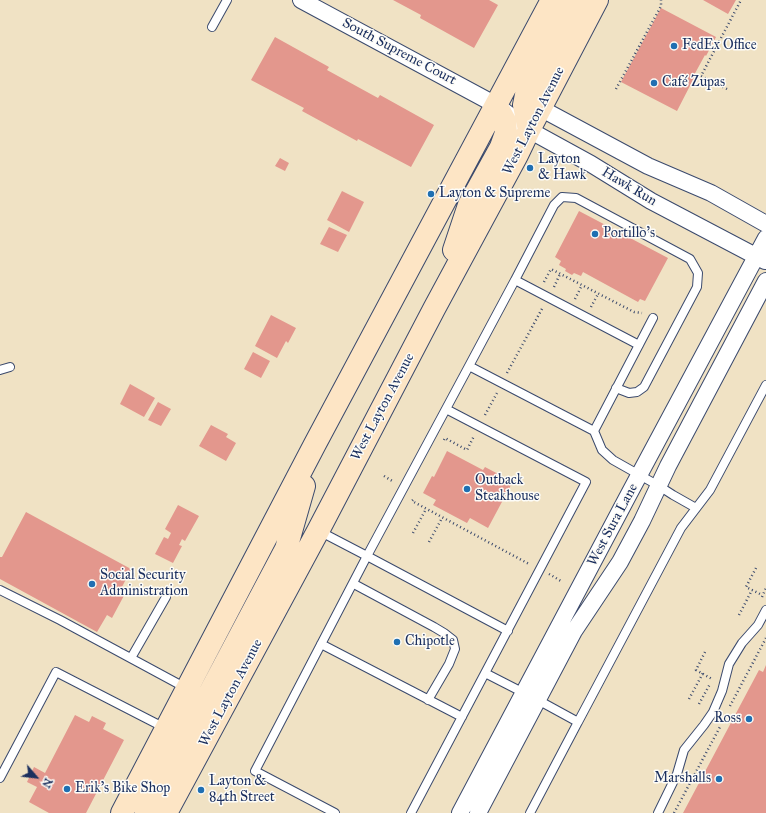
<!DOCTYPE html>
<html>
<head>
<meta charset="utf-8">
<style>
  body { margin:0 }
  #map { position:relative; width:766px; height:813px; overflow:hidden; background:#f0e2c4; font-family:"IM FELL Great Primer",serif }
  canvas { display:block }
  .north { position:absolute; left:16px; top:757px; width:40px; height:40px; -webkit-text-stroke:3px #fdfcf7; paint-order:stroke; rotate:118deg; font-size:11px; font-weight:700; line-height:16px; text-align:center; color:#1b2f5e }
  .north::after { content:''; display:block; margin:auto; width:14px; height:18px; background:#1b2f5e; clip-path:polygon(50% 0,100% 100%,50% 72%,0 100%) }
</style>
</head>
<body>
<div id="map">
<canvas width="766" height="813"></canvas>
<div class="north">N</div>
</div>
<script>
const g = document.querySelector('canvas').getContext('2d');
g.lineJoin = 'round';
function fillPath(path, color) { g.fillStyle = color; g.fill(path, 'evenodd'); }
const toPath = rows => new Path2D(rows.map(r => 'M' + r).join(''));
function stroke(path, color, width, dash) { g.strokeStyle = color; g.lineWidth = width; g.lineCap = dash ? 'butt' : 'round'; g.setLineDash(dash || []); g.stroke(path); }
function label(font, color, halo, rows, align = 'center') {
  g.font = font + ' "IM FELL Great Primer",serif'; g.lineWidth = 3; g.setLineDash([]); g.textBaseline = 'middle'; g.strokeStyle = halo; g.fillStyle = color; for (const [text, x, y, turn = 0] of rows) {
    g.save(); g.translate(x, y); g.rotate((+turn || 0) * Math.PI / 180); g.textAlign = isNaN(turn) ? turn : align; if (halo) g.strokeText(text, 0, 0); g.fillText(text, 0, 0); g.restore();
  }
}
fillPath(toPath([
  [393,0,489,0,498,5,474,48,420,18,421,15],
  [703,0,736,0,728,14],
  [661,8,716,37,706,56,705,55,693,77,694,78,677,111,621,82],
  [275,37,329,67,327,70,378,98,380,95,434,125,411,167,358,139,357,141,302,111,304,108,251,80],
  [280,158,289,163,285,171,275,166],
  [342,191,364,202,349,232,327,220],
  [579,211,668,258,645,301,640,299,638,302,583,272,581,276,574,273,572,275,565,271,566,269,559,265,561,261,555,257],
  [329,227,347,235,338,252,320,244],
  [271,315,296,328,288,343,286,341,277,358,255,346],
  [253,352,270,361,261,378,244,369],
  [130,384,155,398,144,417,120,404],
  [158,402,171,409,161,426,148,420],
  [211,425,228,434,226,437,236,443,226,461,199,446],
  [447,451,483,470,485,467,502,476,500,480,511,485,488,528,470,518,467,523,433,505,436,500,423,493,432,476,434,477],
  [178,505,199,516,185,541,182,539,179,545,182,546,173,563,155,554,164,537,168,539,171,533,165,529],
  [26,512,131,569,122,587,127,590,112,618,107,615,97,632,0,579,0,557,2,557],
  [766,665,766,813,683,813,759,670,763,672],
  [75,715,89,722,92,716,106,723,103,729,124,740,86,813,49,813,29,802,37,787,27,782,34,767,45,773]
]), '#e3978d');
const service = toPath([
  [212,27,227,0],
  [515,280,554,205,562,197,576,198,690,259,698,273,697,287,644,387,637,392,629,393,616,388],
  [639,345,515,280,469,366,594,431,602,450,613,460,659,486,673,495,696,508],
  [469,366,367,556,508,631],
  [0,370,10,367],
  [594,431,653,318],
  [319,531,367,556,255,771,335,813],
  [354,584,434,627,444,633,453,640,455,649,449,664,428,700],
  [0,590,60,620,186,688],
  [321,644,462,717],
  [131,658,166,597],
  [485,673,526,694],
  [578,722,681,528,710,490,766,385],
  [0,778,56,672,165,728],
  [411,813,586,482,446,409],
  [530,813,578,722,536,699],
  [658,813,677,774,684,750,704,725,713,712,722,691,729,664,742,643,758,625,766,610]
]);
const minor = toPath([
  [301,0,496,105,529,130,591,164,651,201,765,261],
  [530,106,540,108,648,166,711,193,766,224],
  [460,813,629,494,766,238],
  [478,813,574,631,620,562,642,521,668,466,766,281]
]);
const secondary = toPath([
  [529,130,524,105,527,90,575,0],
  [454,250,469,205,501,147,506,133,505,121,496,105],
  [122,813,315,444,552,0],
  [146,813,286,549,304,486],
  [166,813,318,531,434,309,517,155,529,130,597,0]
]);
stroke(service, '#3b4a6d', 10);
stroke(minor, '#3b4a6d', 18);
stroke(secondary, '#3b4a6d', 24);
stroke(toPath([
  [616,89,661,6,661,0],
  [727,89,701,76,741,0],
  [544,282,551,269,634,312,642,313],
  [554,287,560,274],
  [575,299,582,285],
  [591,307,598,294],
  [507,373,543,307],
  [485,415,497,393],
  [444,440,445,438,467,450,474,436],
  [384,476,394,482],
  [413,500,412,501,529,564],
  [413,533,426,509],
  [429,542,442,518],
  [756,568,746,587,762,595],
  [549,574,561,581],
  [762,597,766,588],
  [739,615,752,590],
  [705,652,696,670,712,679],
  [689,699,703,673],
  [699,704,710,684],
  [730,706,766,638],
  [674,813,721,725]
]), '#3b4a6d', 2.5, [1, 3]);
stroke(service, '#fff', 8);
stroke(minor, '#fff', 16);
stroke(secondary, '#fde5c5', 22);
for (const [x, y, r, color] of [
  [674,46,4,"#1f6fb2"],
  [654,83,4,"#1f6fb2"],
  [530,168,4,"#1f6fb2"],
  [431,194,4,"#1f6fb2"],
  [595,234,4,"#1f6fb2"],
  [467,489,4,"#1f6fb2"],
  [92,584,4,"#1f6fb2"],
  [397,642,4,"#1f6fb2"],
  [749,719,4,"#1f6fb2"],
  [719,779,4,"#1f6fb2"],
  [67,789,4,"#1f6fb2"],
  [201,790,4,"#1f6fb2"]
]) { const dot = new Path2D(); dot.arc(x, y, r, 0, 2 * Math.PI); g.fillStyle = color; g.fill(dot); stroke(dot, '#fdfcf7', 1.5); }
label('14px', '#1b2f5e', '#fdfcf7', [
  ["FedEx Office",682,46],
  ["Café Zupas",662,83],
  ["Layton",538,160],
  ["& Hawk",538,176],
  ["Layton & Supreme",439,194],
  ["Portillo's",603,234],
  ["Outback",475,481],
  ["Steakhouse",475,497],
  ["Social Security",100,576],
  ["Administration",100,592],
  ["Chipotle",405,642],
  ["Ross",741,719,"right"],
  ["Marshalls",711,779,"right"],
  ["Layton &",209,782],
  ["84th Street",209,798],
  ["Erik's Bike Shop",75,789]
], 'left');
label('14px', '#1b2f5e', '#fdfcf7', [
  ["South Supreme Court",399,52,28],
  ["West Layton Avenue",534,121,-63],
  ["Hawk Run",629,187,31],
  ["West Layton Avenue",383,407,-62],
  ["West Sura Lane",613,525,-62],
  ["West Layton Avenue",231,693,-62]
]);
</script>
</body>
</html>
